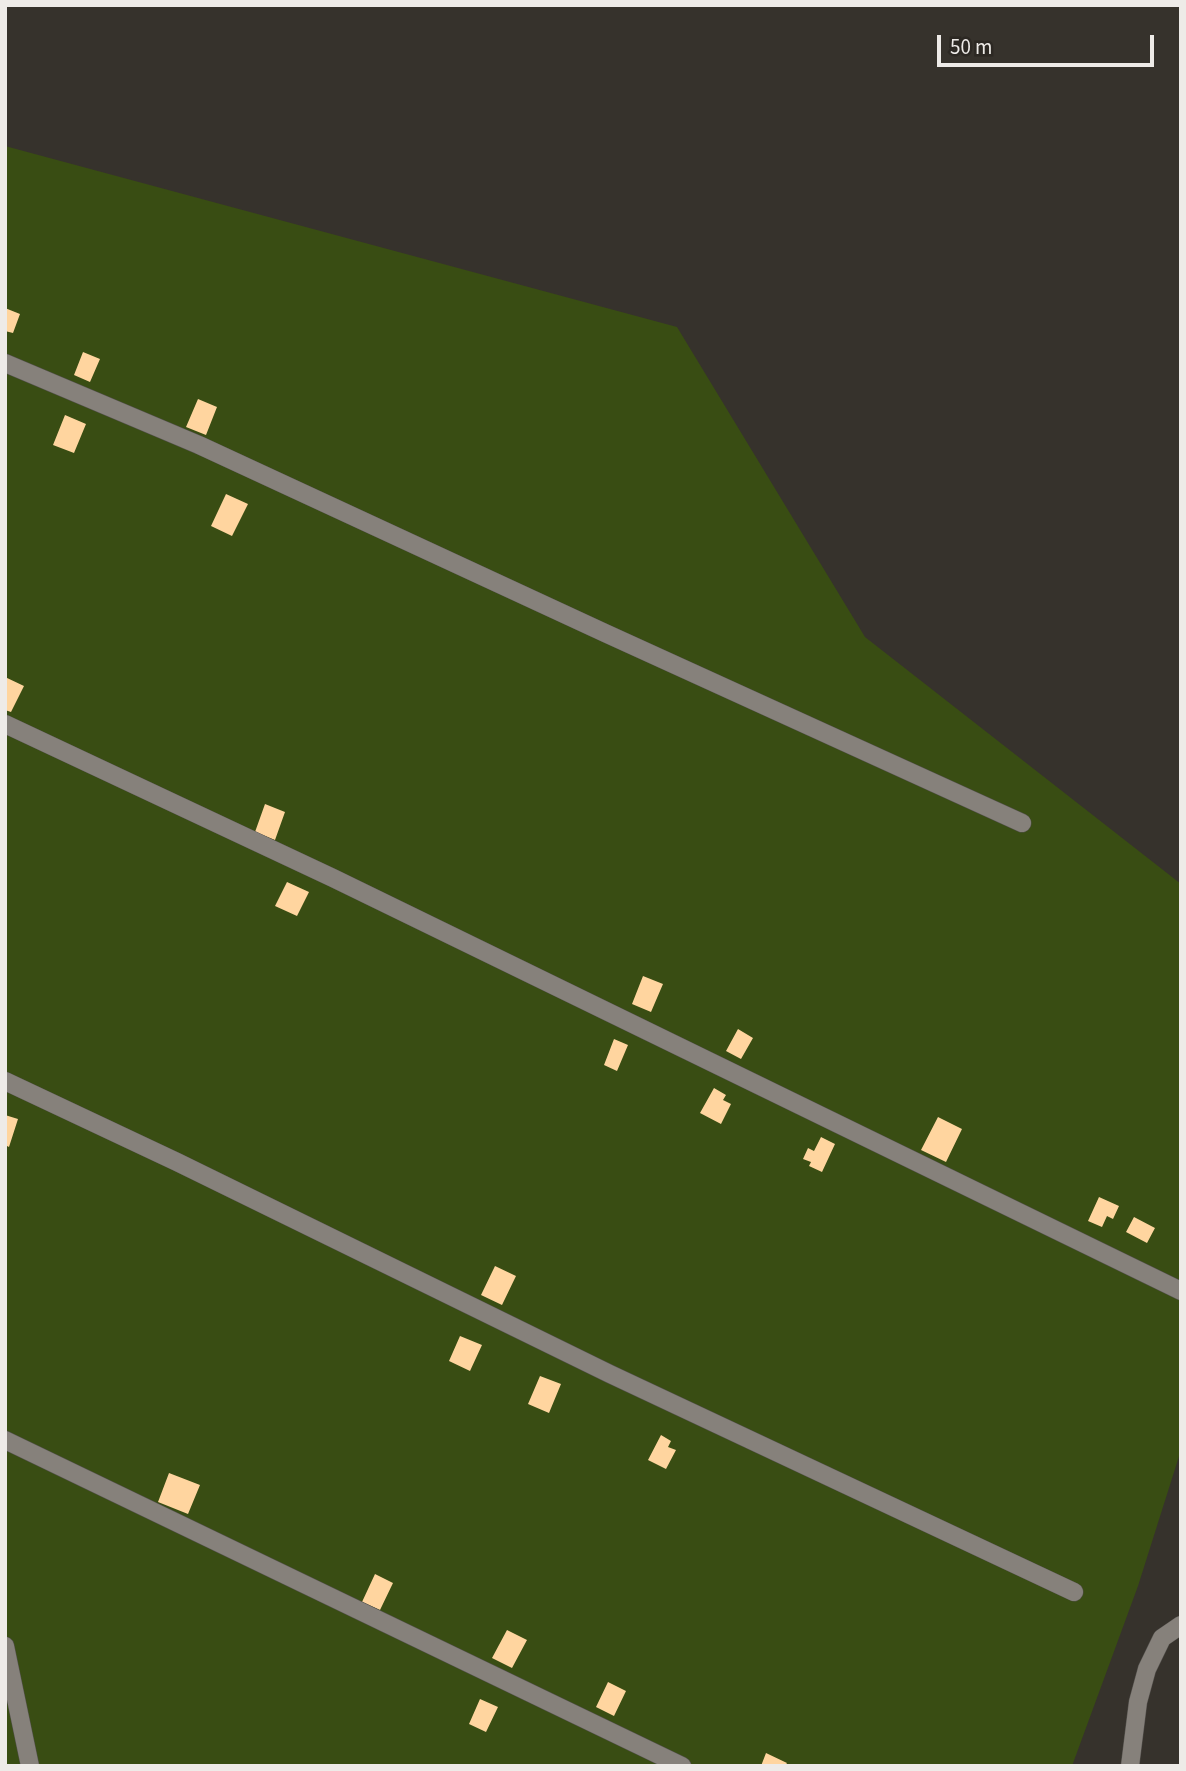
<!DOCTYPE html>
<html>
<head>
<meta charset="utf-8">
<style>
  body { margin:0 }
  #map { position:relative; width:1186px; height:1771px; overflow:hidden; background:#36322c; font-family:"Source Sans 3",sans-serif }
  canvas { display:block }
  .frame { position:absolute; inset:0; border:7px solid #eeebe8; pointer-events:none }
  .scale { position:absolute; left:937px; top:35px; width:217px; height:32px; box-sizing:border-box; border:4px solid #eeebe8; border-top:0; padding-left:9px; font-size:21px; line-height:24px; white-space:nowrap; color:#eeebe8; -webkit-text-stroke:5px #2c2823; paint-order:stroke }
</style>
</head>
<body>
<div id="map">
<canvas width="1186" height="1771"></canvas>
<div class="frame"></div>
<div class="scale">50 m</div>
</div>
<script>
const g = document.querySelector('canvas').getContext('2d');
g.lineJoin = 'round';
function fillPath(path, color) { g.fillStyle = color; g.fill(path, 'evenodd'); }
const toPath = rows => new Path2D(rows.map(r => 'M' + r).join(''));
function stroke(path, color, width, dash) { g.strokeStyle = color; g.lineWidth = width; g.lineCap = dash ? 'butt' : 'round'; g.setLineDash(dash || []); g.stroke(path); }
fillPath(toPath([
  [5,146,677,327,865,637,1181,884,1181,1450,1138,1586,1072,1766,5,1766]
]), '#394d13');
fillPath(toPath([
  [5,308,20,314,13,333,5,331],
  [83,352,100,359,90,382,74,375],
  [198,399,217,407,206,435,186,427],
  [65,415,86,424,74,453,53,445],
  [226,494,248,504,232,536,211,526],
  [5,677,24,686,11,712,5,710],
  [265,804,285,812,275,840,255,832],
  [287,882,309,892,297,916,275,906],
  [643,976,663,984,651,1012,632,1004],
  [738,1029,753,1038,741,1059,726,1051],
  [614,1039,628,1045,617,1071,604,1065],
  [714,1088,726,1095,723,1100,731,1104,721,1124,700,1113],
  [5,1115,18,1119,9,1147,5,1145],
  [938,1117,962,1129,946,1162,921,1150],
  [821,1137,835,1144,822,1172,809,1166,811,1162,803,1159,808,1148,814,1151],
  [1099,1197,1119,1206,1113,1219,1107,1216,1102,1227,1088,1221],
  [1134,1217,1155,1228,1147,1243,1126,1232],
  [495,1266,516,1276,502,1305,481,1295],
  [460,1336,482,1345,470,1371,449,1361],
  [540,1376,561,1384,549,1413,528,1404],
  [661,1435,671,1441,668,1447,676,1450,666,1469,648,1460],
  [169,1473,200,1485,188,1514,158,1502],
  [375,1574,393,1583,380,1610,362,1602],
  [507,1630,527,1640,512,1668,492,1658],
  [608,1682,626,1691,614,1716,596,1707],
  [480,1699,498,1707,486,1732,469,1724],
  [766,1753,787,1763,785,1766,761,1766]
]), '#ffd59f');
const minor = toPath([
  [5,363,199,445,605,633,1022,823],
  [5,724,333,878,1181,1291],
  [5,1081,177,1162,610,1374,1074,1592],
  [5,1440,682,1766],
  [5,1646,30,1766],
  [1130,1766,1138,1702,1147,1669,1162,1638,1181,1625]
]);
stroke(minor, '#53504c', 19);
stroke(minor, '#86817b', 18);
</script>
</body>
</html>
